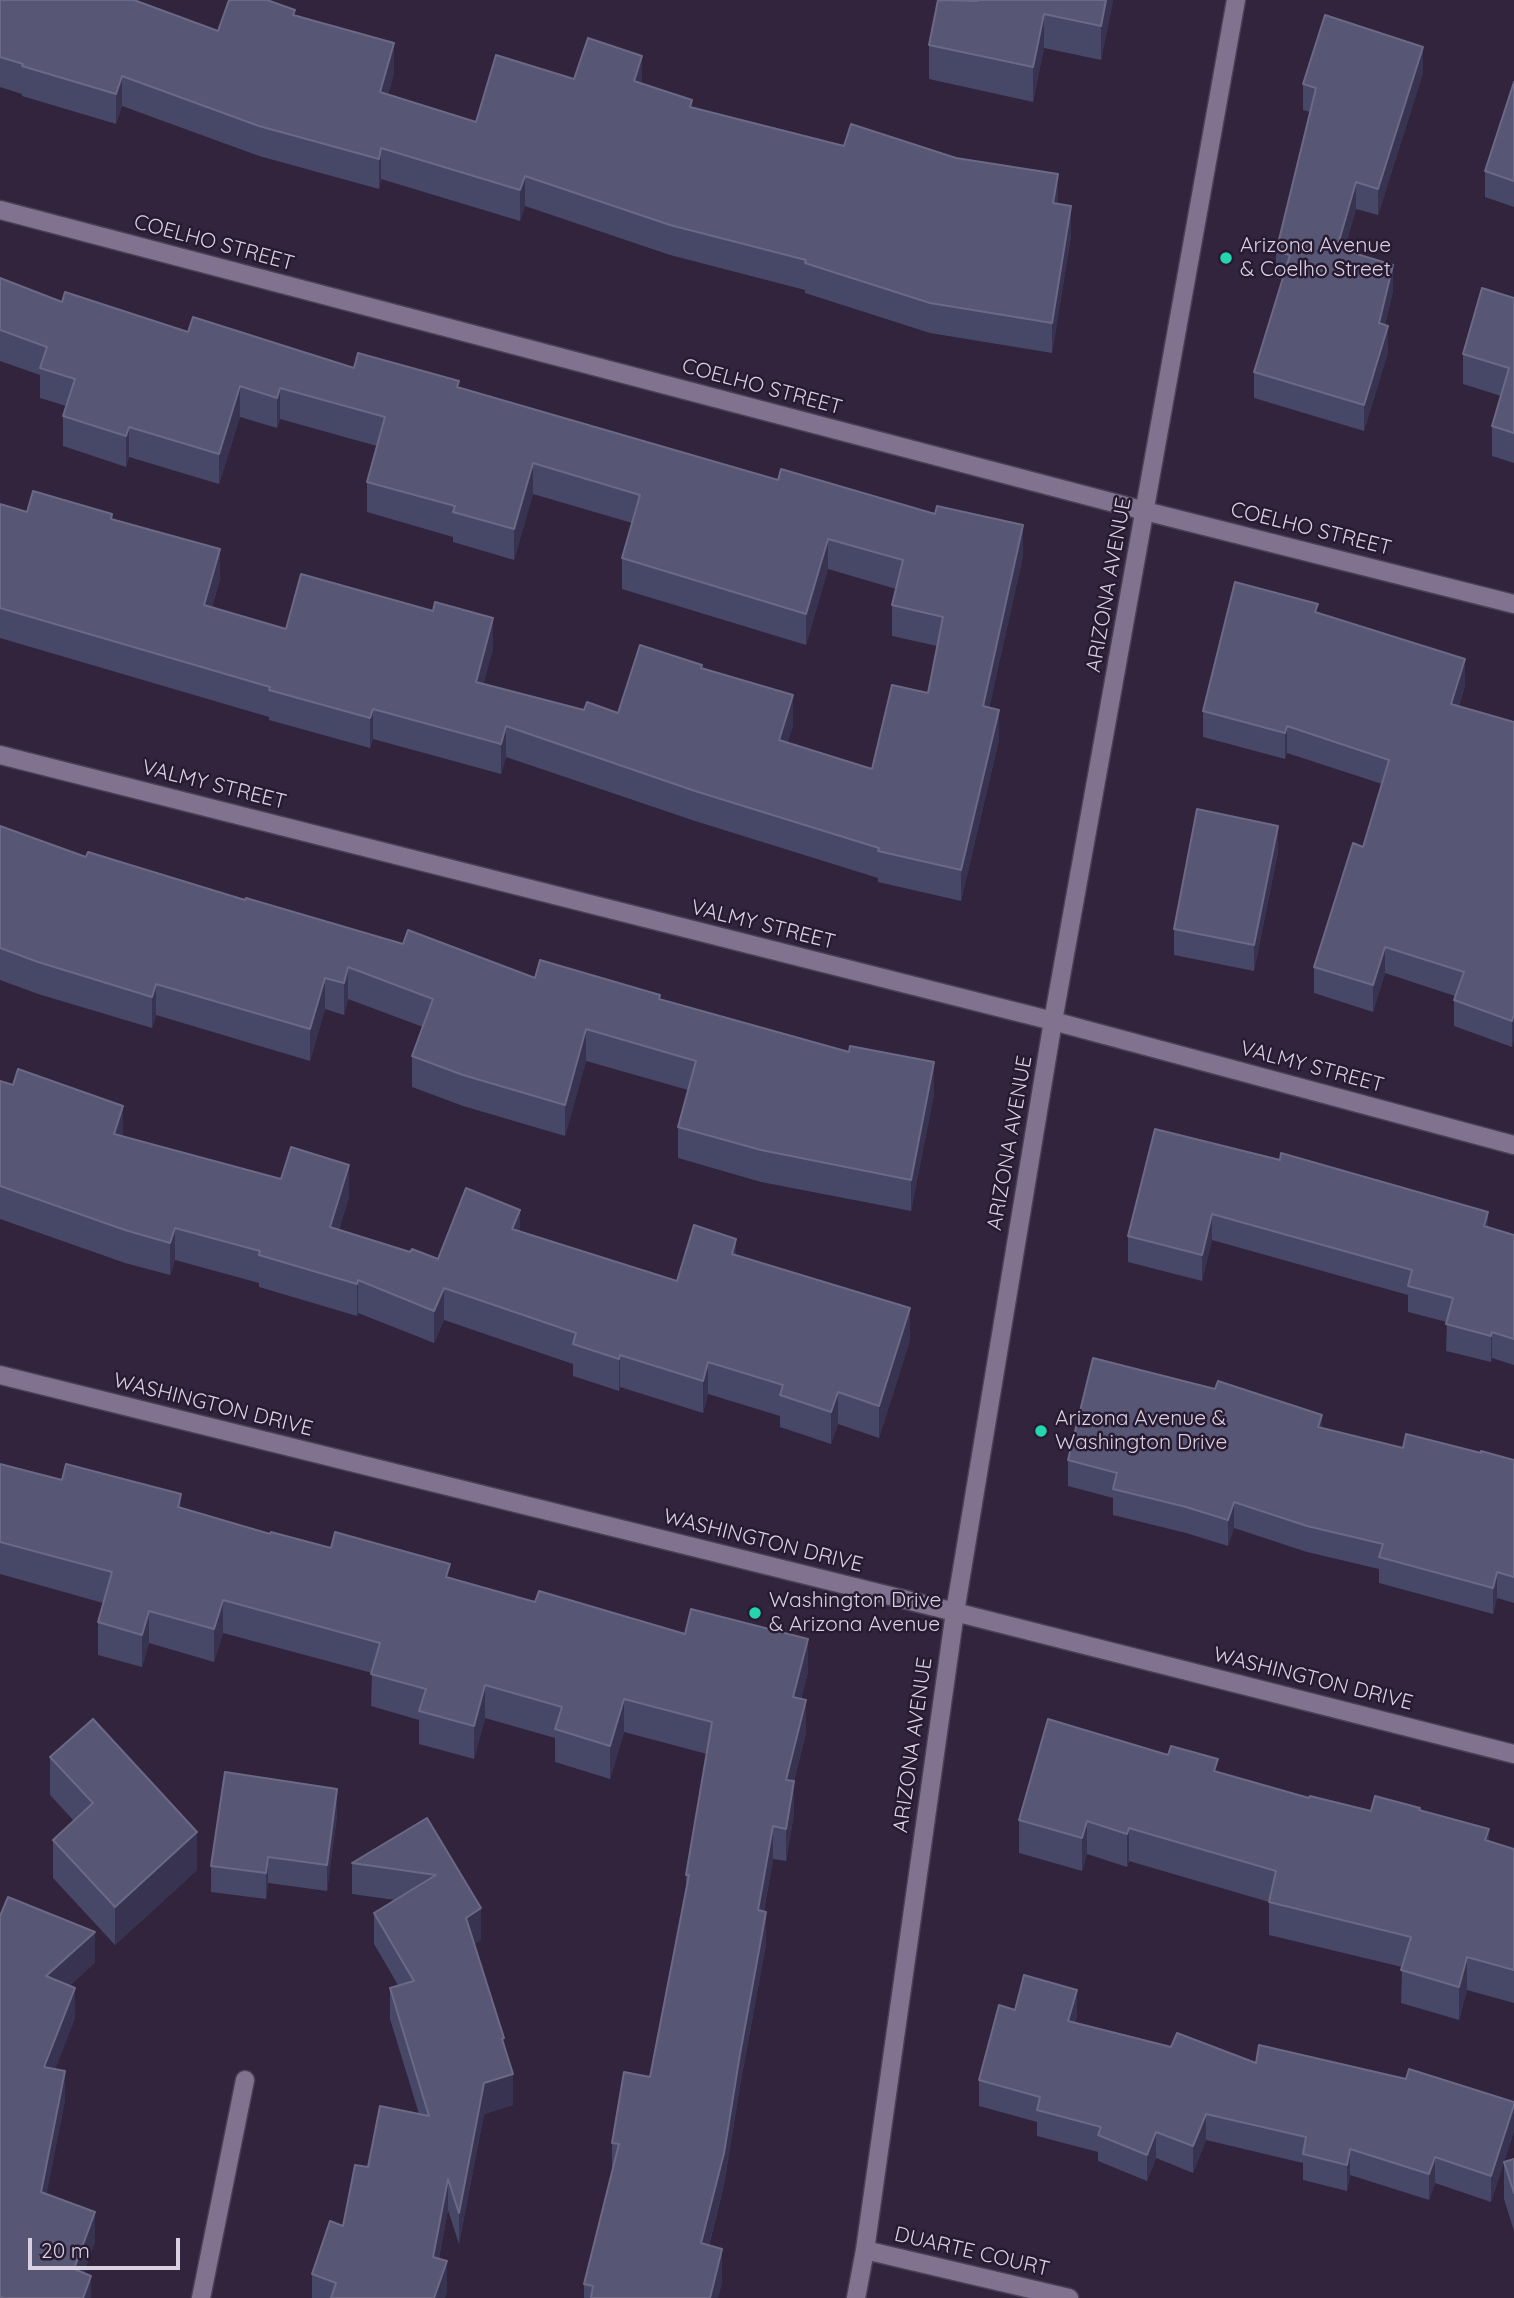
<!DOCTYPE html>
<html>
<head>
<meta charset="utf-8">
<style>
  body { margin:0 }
  #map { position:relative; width:1514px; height:2298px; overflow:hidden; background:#31243c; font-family:Quicksand,sans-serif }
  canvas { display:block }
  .scale { position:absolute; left:28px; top:2238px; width:152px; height:32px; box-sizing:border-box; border:4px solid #d9d1e1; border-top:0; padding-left:9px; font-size:21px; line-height:24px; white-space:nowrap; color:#d9d1e1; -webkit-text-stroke:5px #271a31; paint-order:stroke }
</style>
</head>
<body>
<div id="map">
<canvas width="1514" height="2298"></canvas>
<div class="scale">20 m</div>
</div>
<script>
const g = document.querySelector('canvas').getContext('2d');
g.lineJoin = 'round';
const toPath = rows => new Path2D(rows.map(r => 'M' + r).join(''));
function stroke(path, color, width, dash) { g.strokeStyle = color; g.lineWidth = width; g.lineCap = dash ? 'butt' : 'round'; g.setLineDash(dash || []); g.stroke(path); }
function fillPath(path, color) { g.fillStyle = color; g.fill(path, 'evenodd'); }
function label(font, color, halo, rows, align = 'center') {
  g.font = font + ' Quicksand,sans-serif'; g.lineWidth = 5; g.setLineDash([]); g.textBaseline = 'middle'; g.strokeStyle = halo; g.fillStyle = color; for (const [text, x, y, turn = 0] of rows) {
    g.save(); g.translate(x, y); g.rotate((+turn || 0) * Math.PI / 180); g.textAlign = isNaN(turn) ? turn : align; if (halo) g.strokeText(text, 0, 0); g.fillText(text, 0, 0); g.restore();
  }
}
const minor = toPath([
  [0,210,1145,511,1514,604],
  [0,755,1053,1021,1514,1145],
  [0,1375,955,1612,1514,1754],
  [865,2250,1069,2298],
  [201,2298,245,2080],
  [856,2298,865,2250,955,1612,1053,1021,1236,0]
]);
stroke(minor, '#4b4054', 21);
stroke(minor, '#81738f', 18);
fillPath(toPath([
  [0,0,218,31,295,15,394,73,388,94,476,122,574,79,642,84,692,107,1058,204,1071,236,1052,353,930,333,805,293,805,290,670,255,525,206,520,221,381,179,379,189,259,156,122,106,116,124,22,96,22,94,0,87],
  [1113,0,1101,60,1044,48,1033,102,929,79,929,45,977,1],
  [1423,73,1378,215,1356,209,1344,250,1393,291,1385,325,1388,352,1364,431,1254,398,1254,372,1282,279,1276,278,1276,252,1310,112,1303,110,1303,84],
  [1514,82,1514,207,1485,197,1485,171],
  [0,278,62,302,188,332,354,368,459,387,1023,556,989,708,999,740,961,901,878,882,878,878,695,821,506,757,501,774,373,739,370,748,269,720,269,717,0,638,0,504,27,512,112,519,220,579,212,607,286,629,493,649,483,684,584,710,618,713,702,668,793,726,787,743,872,769,928,693,937,646,892,636,892,605,896,589,828,569,806,645,622,589,622,558,632,523,533,494,514,560,453,542,453,537,367,512,367,482,377,446,280,419,277,428,240,417,219,484,129,457,126,467,63,446,63,416,66,406,40,398,40,375,0,361],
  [1514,298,1514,463,1492,456,1492,426,1501,396,1463,384,1463,354],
  [1318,612,1465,686,1459,706,1514,722,1512,1047,1454,1026,1454,1000,1455,996,1385,973,1373,1012,1314,993,1314,967,1363,847,1382,784,1287,753,1285,759,1203,737,1203,711],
  [0,826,86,857,403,944,535,978,660,999,934,1094,911,1211,761,1182,678,1158,678,1127,688,1090,586,1061,565,1136,463,1106,412,1087,412,1056,423,1027,348,999,344,1015,325,1009,310,1061,156,1015,152,1028,38,994,0,980],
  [1278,852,1254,971,1174,955,1174,929],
  [0,1081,123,1136,349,1197,339,1230,410,1252,438,1259,520,1231,677,1281,736,1255,910,1340,879,1438,838,1424,831,1444,780,1427,780,1416,708,1394,703,1413,620,1387,619,1391,573,1376,573,1364,444,1320,434,1343,358,1313,357,1316,259,1287,259,1283,175,1260,170,1275,125,1263,0,1219],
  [1155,1129,1514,1235,1514,1365,1492,1358,1491,1362,1446,1351,1447,1322,1408,1312,1408,1295,1212,1240,1202,1281,1128,1262,1128,1236],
  [1322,1428,1403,1448,1481,1453,1514,1460,1514,1603,1497,1598,1493,1614,1379,1583,1379,1569,1307,1552,1234,1528,1228,1546,1186,1533,1113,1515,1113,1498,1068,1486,1068,1460],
  [0,1464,181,1508,270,1534,450,1578,535,1602,808,1672,801,1699,806,1733,794,1781,794,1814,786,1861,773,1859,764,1911,766,1944,740,2086,724,2185,709,2246,722,2282,718,2298,584,2298,584,2284,612,2173,612,2143,650,2077,686,1890,686,1875,707,1754,624,1732,610,1779,555,1762,555,1738,485,1718,474,1759,419,1744,419,1720,371,1706,372,1673,223,1633,214,1662,149,1643,142,1667,98,1655,98,1622,103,1603,0,1574],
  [1168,1755,1218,1772,1309,1798,1371,1811,1420,1810,1489,1841,1514,1849,1514,2003,1467,1990,1459,2020,1401,2003,1402,1967,1269,1935,1269,1902,1129,1861,1127,1867,1087,1854,1082,1871,1019,1853,1019,1820],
  [50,1757,197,1870,115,1945,53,1878,53,1840,74,1821,50,1795],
  [337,1815,327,1891,268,1883,266,1899,211,1892,211,1866],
  [427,1818,481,1940,474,1944,504,2046,513,2105,484,2114,459,2244,448,2210,439,2258,447,2292,445,2298,312,2298,312,2274,343,2226,368,2167,419,2114,390,2019,390,1988,398,1985,374,1944,374,1913,395,1900,352,1894,352,1863],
  [1015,2010,1077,2016,1075,2023,1171,2047,1256,2063,1514,2131,1504,2162,1514,2159,1514,2231,1504,2199,1504,2162,1491,2202,1435,2183,1429,2200,1350,2175,1347,2191,1303,2180,1303,2163,1206,2140,1193,2173,1156,2158,1147,2181,1098,2161,1098,2152,1037,2136,1037,2122,979,2106,979,2080]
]), '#474767');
fillPath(toPath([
  [1106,0,1113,0,1113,2,1101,60,1101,26],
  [1044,14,1044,48,1033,102,1033,67],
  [394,43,394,73,380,122,380,92],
  [1423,47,1423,73,1378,215,1378,189],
  [642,56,642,86,634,81],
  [122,76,122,106,116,124,116,94],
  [381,148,381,179,379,189,379,159],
  [1058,174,1058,204,1053,203],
  [525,176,525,206,520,221,520,190],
  [1356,182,1356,209,1337,274,1337,248],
  [1071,206,1071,236,1052,353,1052,323],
  [1393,265,1393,291,1379,349,1379,323],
  [1388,326,1388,352,1364,431,1364,405],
  [240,386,240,417,219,484,219,454],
  [280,388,280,419,277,428,277,398],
  [129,427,129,457,126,467,126,436],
  [533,463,533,494,514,560,514,529],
  [1023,525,1023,556,983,737,983,706],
  [828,539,828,569,806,645,806,614],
  [220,549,220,579,204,635,204,605],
  [493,618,493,649,476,713,476,682],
  [1465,659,1465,686,1451,730,1451,704],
  [793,695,793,726,779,771,779,740],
  [373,709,373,739,370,748,370,718],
  [999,710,999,740,961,901,961,870],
  [506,726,506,757,501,774,501,744],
  [1287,726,1287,753,1285,759,1285,733],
  [1278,826,1278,852,1254,971,1254,945],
  [1385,947,1385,973,1373,1012,1373,985],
  [348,967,348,999,344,1015,344,983],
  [325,978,325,1009,310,1061,310,1029],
  [156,984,156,1015,152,1028,152,997],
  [1514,1014,1514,1040,1512,1047,1512,1021],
  [586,1029,586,1061,565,1136,565,1105],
  [934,1062,934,1094,911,1211,911,1180],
  [123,1106,123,1139,114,1134],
  [349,1165,349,1197,330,1260,330,1227],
  [520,1210,520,1243,512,1229],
  [1488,1212,1488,1238,1484,1226],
  [1212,1214,1212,1240,1202,1281,1202,1255],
  [175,1228,175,1260,170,1275,170,1243],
  [736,1239,736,1271,732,1254],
  [358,1280,358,1313,357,1316,357,1284],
  [444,1288,444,1320,434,1343,434,1311],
  [910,1308,910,1340,879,1438,879,1406],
  [1492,1332,1492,1358,1491,1362,1491,1336],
  [620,1355,620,1387,619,1391,619,1359],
  [708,1362,708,1394,703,1413,703,1381],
  [838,1392,838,1424,831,1444,831,1412],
  [1322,1415,1322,1441,1318,1427],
  [181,1494,181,1527,178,1507],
  [1234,1502,1234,1528,1228,1546,1228,1520],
  [1497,1572,1497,1598,1493,1614,1493,1588],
  [223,1600,223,1633,214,1662,214,1629],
  [149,1611,149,1643,142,1667,142,1635],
  [808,1639,808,1672,793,1729,793,1697],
  [485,1685,485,1718,474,1759,474,1726],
  [624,1699,624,1732,610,1779,610,1746],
  [806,1700,806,1733,786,1812,786,1780],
  [794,1781,794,1814,786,1861,786,1829],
  [337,1789,337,1815,327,1891,327,1865],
  [1087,1821,1087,1854,1082,1871,1082,1838],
  [773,1826,773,1859,758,1942,758,1910],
  [1129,1828,1129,1861,1127,1867,1127,1834],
  [1489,1829,1489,1862,1485,1840],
  [197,1832,197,1870,115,1945,115,1907],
  [268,1857,268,1883,266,1899,266,1873],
  [481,1908,481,1940,466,1949,466,1918],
  [766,1912,766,1944,740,2086,724,2185,701,2276,701,2243,740,2054],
  [95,1932,95,1963,46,2008,46,1976],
  [1467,1957,1467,1990,1459,2020,1459,1987],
  [75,1988,75,2019,44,2098,44,2067],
  [1077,1990,1077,2016,1068,2047,1068,2021],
  [65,2071,65,2102,41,2223,41,2192],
  [513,2074,513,2105,484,2114,459,2244,459,2213,484,2083],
  [1514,2105,1514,2131,1491,2202,1491,2176],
  [1206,2114,1206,2140,1193,2173,1193,2146],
  [1156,2132,1156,2158,1147,2181,1147,2155],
  [1350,2149,1350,2175,1347,2191,1347,2165],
  [1435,2157,1435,2183,1429,2200,1429,2174],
  [448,2179,448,2210,433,2288,433,2257],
  [95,2212,95,2243,75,2298,74,2269],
  [722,2249,722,2282,718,2298,710,2298],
  [447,2261,447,2292,445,2298,434,2298],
  [91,2276,91,2298,83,2298]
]), '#383350');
const building = toPath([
  [0,0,134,0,218,31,229,0,267,0,295,10,293,15,394,43,380,92,476,122,496,55,574,79,588,38,642,56,634,81,692,100,690,107,844,146,851,124,956,158,1058,174,1053,203,1071,206,1052,323,930,303,805,263,806,260,670,225,525,176,520,190,381,148,379,159,259,126,122,76,116,94,22,66,23,64,0,57,0,0],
  [938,0,977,1,977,0,1106,0,1101,26,1044,14,1033,67,929,45,938,0],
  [1325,15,1423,47,1378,189,1356,182,1337,248,1393,265,1379,323,1388,326,1364,405,1254,372,1290,255,1276,252,1316,88,1303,84,1325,15],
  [1514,82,1514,181,1485,171,1514,82],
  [0,278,62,302,65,292,188,332,193,317,354,368,358,353,459,381,457,387,778,480,781,469,935,514,937,506,1023,525,983,706,999,710,961,870,878,851,879,848,695,791,506,726,501,744,373,709,370,718,269,690,270,687,0,608,0,504,27,512,33,491,112,514,111,519,220,549,204,605,286,629,301,574,433,611,435,602,493,618,476,682,584,710,587,702,618,713,640,645,702,665,701,668,793,695,779,740,872,769,892,685,928,693,943,617,892,605,903,560,828,539,806,614,622,558,640,495,533,463,514,529,453,512,455,506,367,482,385,417,280,388,277,398,240,386,219,454,129,427,126,436,63,416,75,379,40,368,47,347,0,330,0,278],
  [1482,288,1514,298,1514,433,1492,426,1509,368,1463,354,1482,288],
  [1235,582,1318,604,1315,612,1465,659,1451,704,1514,722,1514,1014,1512,1021,1454,1000,1464,972,1385,947,1373,985,1314,967,1353,843,1363,847,1389,760,1287,726,1285,733,1203,711,1235,582],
  [1197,809,1278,826,1254,945,1174,929,1197,809],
  [0,826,86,857,88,852,245,900,246,898,403,944,408,930,535,978,540,960,660,995,659,999,849,1052,850,1046,934,1062,911,1180,761,1150,678,1127,696,1061,586,1029,565,1105,463,1075,412,1056,433,999,348,967,344,983,325,978,310,1029,156,984,152,997,38,962,0,948,0,826],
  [18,1069,123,1106,114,1134,281,1179,291,1147,349,1165,330,1227,410,1252,412,1249,438,1259,466,1188,520,1210,512,1229,677,1281,694,1225,736,1239,732,1254,910,1308,879,1406,838,1392,831,1412,780,1395,783,1385,708,1362,703,1381,620,1355,619,1359,573,1344,576,1333,444,1288,434,1311,358,1280,357,1284,259,1255,260,1251,175,1228,170,1243,125,1230,0,1186,0,1081,13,1085,18,1069],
  [1155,1129,1280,1160,1281,1153,1488,1212,1484,1226,1514,1235,1514,1339,1492,1332,1491,1336,1446,1324,1453,1298,1408,1286,1412,1270,1212,1214,1202,1255,1128,1236,1155,1129],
  [1093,1358,1215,1389,1218,1381,1322,1415,1318,1427,1403,1448,1406,1434,1481,1453,1481,1451,1514,1460,1514,1577,1497,1572,1493,1588,1379,1557,1383,1544,1307,1526,1234,1502,1228,1520,1186,1507,1113,1489,1117,1473,1068,1460,1093,1358],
  [0,1464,62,1480,66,1464,181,1494,178,1507,270,1534,271,1532,331,1548,335,1532,450,1564,446,1577,535,1602,539,1591,685,1634,691,1609,808,1639,793,1697,806,1700,786,1780,794,1781,786,1829,773,1826,758,1910,766,1912,740,2054,724,2153,701,2243,722,2249,710,2298,591,2298,593,2286,584,2284,619,2144,612,2143,624,2072,650,2077,689,1875,686,1875,712,1722,624,1699,610,1746,555,1729,562,1707,485,1685,474,1726,419,1711,426,1689,371,1674,380,1643,223,1600,214,1629,149,1611,142,1635,98,1622,112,1572,0,1542,0,1464],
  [93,1719,197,1832,115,1907,53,1840,93,1803,50,1757,93,1719],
  [1048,1719,1168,1755,1171,1746,1218,1759,1214,1771,1309,1798,1310,1796,1371,1811,1375,1796,1420,1808,1419,1810,1489,1829,1485,1840,1514,1849,1514,1970,1467,1957,1459,1987,1401,1970,1411,1937,1269,1902,1276,1871,1129,1828,1127,1834,1087,1821,1082,1838,1019,1820,1048,1719],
  [225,1772,337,1789,327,1865,268,1857,266,1873,211,1866,225,1772],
  [427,1818,481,1908,466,1918,504,2038,502,2039,513,2074,484,2083,459,2213,448,2179,433,2257,447,2261,434,2298,331,2298,336,2283,312,2274,330,2221,343,2226,355,2165,368,2167,380,2106,429,2116,390,1988,414,1981,374,1913,436,1875,352,1863,427,1818],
  [8,1897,95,1932,46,1976,75,1988,44,2067,65,2071,41,2192,95,2212,74,2269,91,2276,83,2298,4,2298,0,2297,0,1916,8,1897],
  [1024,1975,1077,1990,1068,2021,1171,2047,1177,2033,1256,2063,1259,2045,1406,2079,1409,2069,1514,2102,1514,2105,1491,2176,1435,2157,1429,2174,1350,2149,1347,2165,1303,2154,1306,2137,1206,2114,1193,2146,1156,2132,1147,2155,1098,2135,1101,2127,1037,2110,1040,2097,979,2080,999,2005,1015,2010,1024,1975],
  [1514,2159,1514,2193,1504,2162,1514,2159]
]);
fillPath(building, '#575674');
stroke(building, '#6b6985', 2);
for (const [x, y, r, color] of [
  [1226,258,7,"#25d5ae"],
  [1041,1431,7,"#25d5ae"],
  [755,1613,7,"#25d5ae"]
]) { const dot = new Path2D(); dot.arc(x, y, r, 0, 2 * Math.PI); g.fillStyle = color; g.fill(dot); stroke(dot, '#271a31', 2.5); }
label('21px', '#d9d1e1', '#271a31', [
  ["COELHO STREET",214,243,15],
  ["COELHO STREET",762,387,15],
  ["COELHO STREET",1311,529,14],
  ["ARIZONA AVENUE",1109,585,-80],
  ["VALMY STREET",214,785,14],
  ["VALMY STREET",763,925,14],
  ["VALMY STREET",1312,1067,15],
  ["ARIZONA AVENUE",1010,1143,-80],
  ["WASHINGTON DRIVE",213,1405,14],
  ["WASHINGTON DRIVE",763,1541,14],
  ["WASHINGTON DRIVE",1313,1679,14],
  ["ARIZONA AVENUE",913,1745,-82],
  ["DUARTE COURT",972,2252,13]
]);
label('21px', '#d9d1e1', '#271a31', [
  ["Arizona Avenue",1240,246],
  ["& Coelho Street",1240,270],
  ["Arizona Avenue &",1055,1419],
  ["Washington Drive",1055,1443],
  ["Washington Drive",769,1601],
  ["& Arizona Avenue",769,1625]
], 'left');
</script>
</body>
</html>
